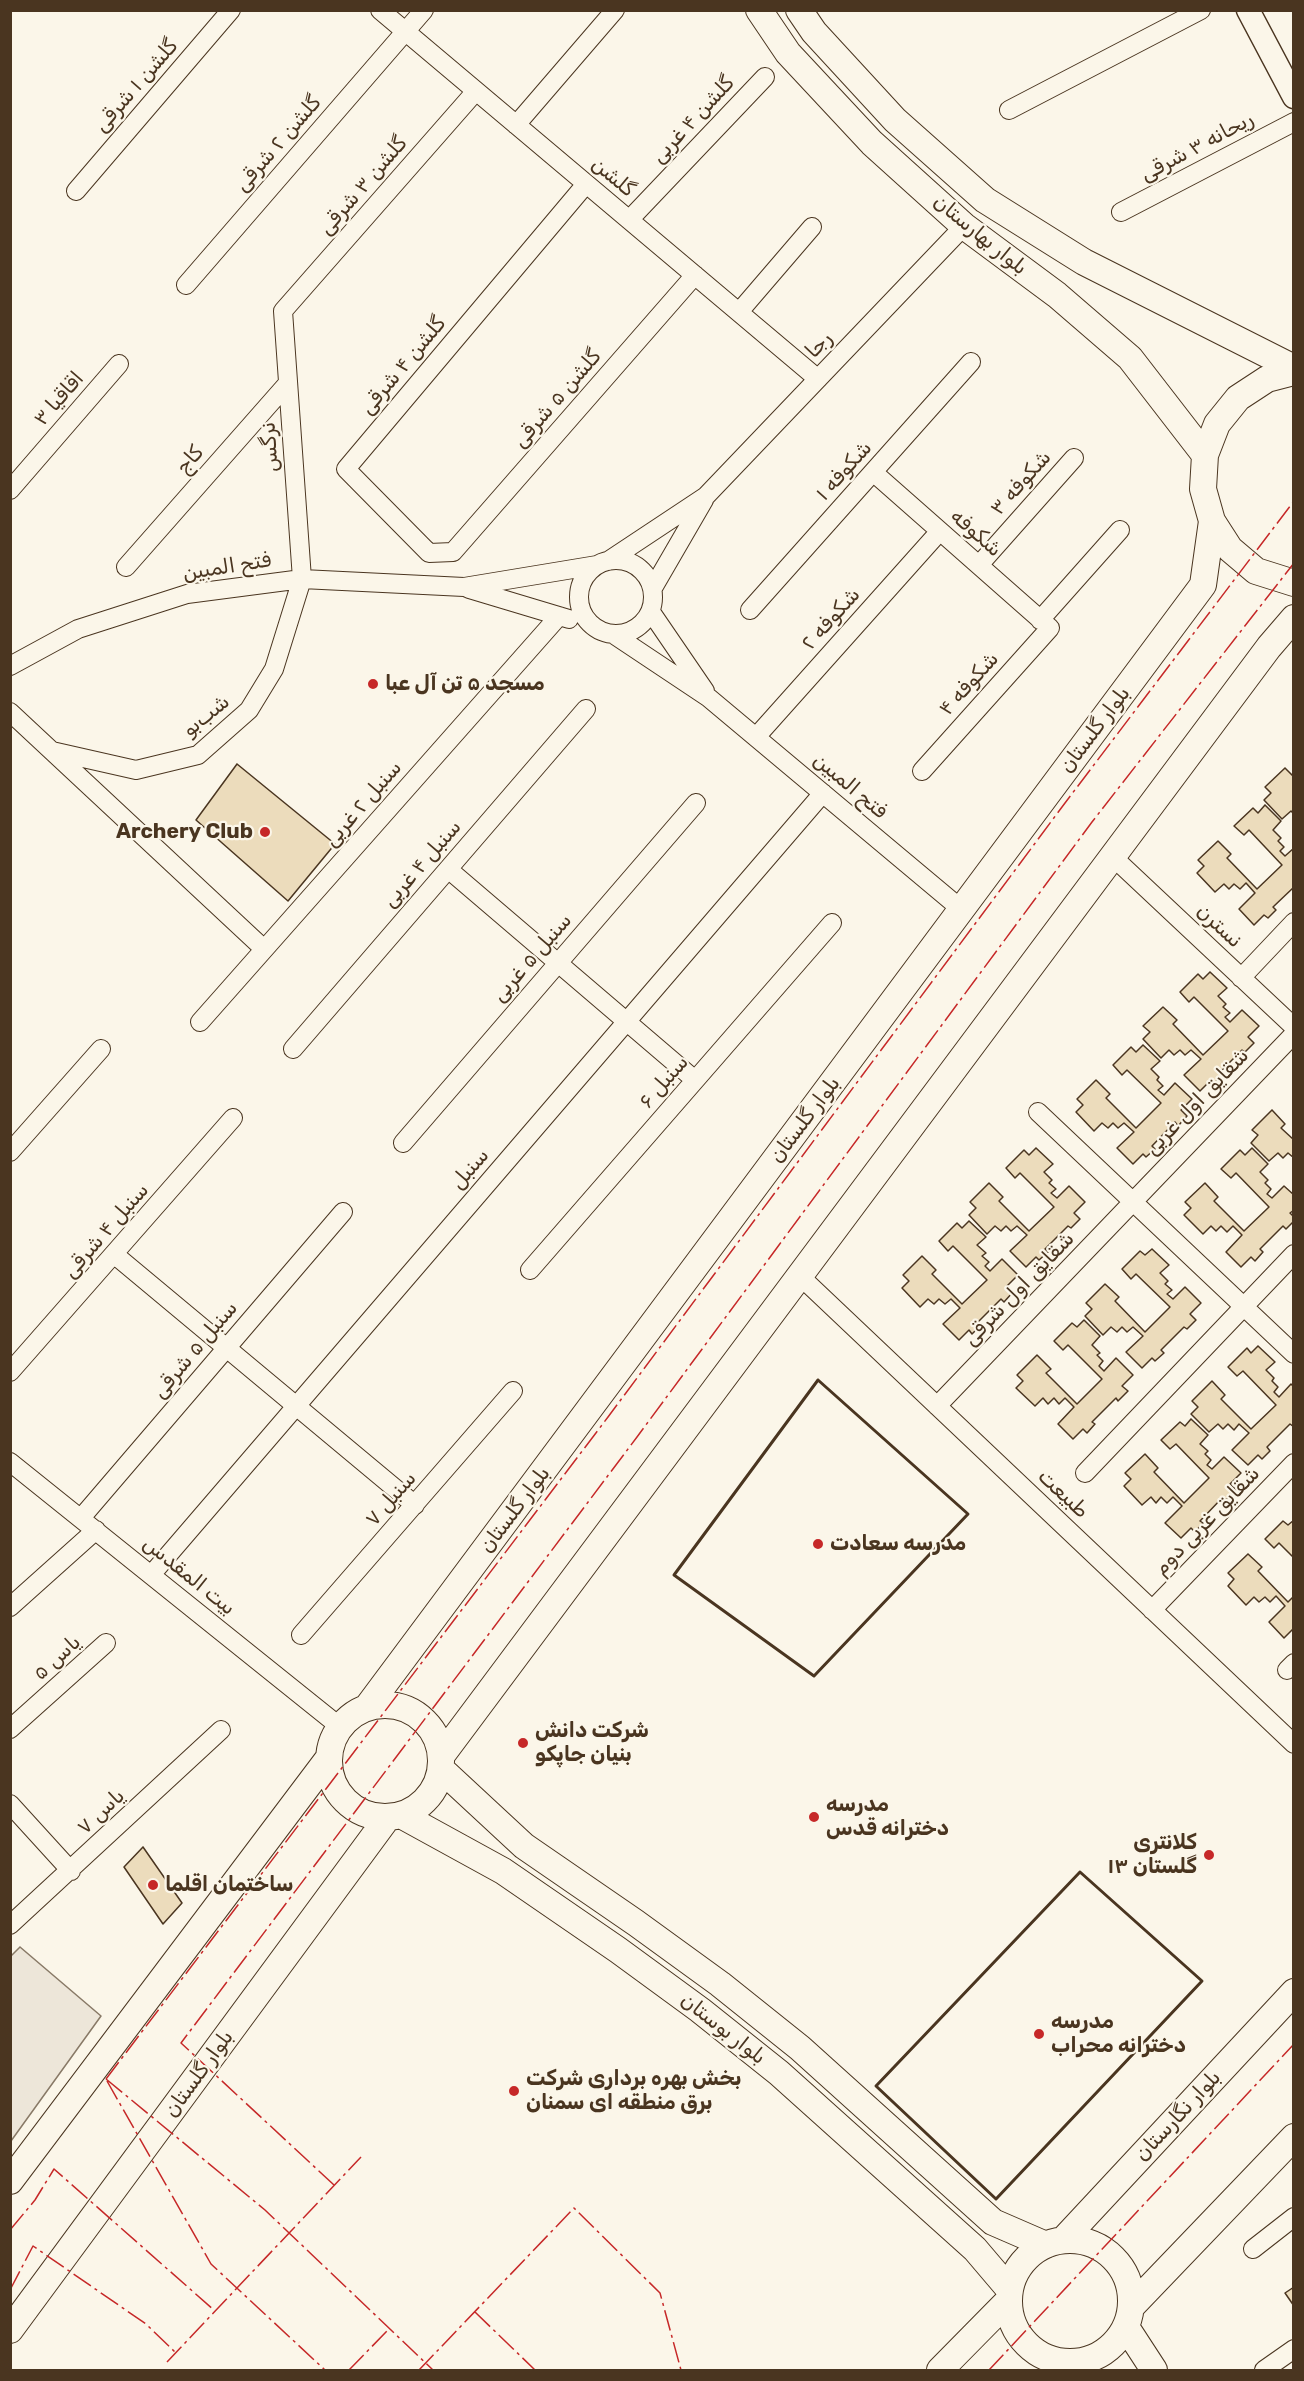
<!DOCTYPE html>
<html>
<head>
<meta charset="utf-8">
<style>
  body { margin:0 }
  #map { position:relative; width:1304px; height:2381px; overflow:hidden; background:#fbf6e9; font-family:Rubik,sans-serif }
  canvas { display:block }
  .frame { position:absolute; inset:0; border:12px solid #4a3520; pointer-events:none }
</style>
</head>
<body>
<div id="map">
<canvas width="1304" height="2381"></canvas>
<div class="frame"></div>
</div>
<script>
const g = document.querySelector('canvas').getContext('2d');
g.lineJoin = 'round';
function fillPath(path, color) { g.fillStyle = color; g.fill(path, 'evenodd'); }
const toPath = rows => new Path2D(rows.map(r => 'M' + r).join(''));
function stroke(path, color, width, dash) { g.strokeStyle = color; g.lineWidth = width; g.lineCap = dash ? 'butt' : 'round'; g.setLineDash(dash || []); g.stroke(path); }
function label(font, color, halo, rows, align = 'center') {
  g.font = font + ' Rubik,"Noto Sans Arabic",sans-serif'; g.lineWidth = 4.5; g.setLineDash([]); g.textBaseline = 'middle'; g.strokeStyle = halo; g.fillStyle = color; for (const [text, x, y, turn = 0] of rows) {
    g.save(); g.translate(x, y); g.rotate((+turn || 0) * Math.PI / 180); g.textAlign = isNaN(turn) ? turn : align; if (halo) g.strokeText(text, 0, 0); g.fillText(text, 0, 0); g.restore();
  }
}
const green = toPath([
  [20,1947,101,2016,11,2141,11,1956,20,1947]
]);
fillPath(green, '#ede6d9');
stroke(green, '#887966', 1.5);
const building = toPath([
  [237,764,335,844,288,901,196,820,237,764],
  [1285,768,1294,777,1294,814,1291,811,1282,819,1264,800,1271,793,1265,787,1285,768],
  [1265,805,1281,821,1273,830,1281,838,1278,841,1284,847,1280,851,1285,856,1294,848,1294,887,1273,907,1276,910,1268,918,1264,915,1254,925,1239,909,1255,893,1246,883,1240,889,1234,884,1229,889,1224,884,1215,892,1197,873,1204,866,1198,860,1218,841,1231,854,1227,858,1257,889,1282,865,1249,830,1244,835,1234,826,1253,808,1258,813,1265,805],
  [1210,972,1227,988,1218,996,1226,1004,1223,1007,1230,1013,1225,1017,1230,1022,1242,1010,1259,1026,1248,1037,1254,1043,1245,1052,1242,1050,1219,1073,1222,1076,1213,1084,1210,1081,1200,1091,1184,1075,1201,1059,1191,1050,1185,1055,1180,1050,1174,1055,1169,1050,1161,1058,1143,1039,1150,1032,1143,1026,1163,1007,1177,1020,1173,1024,1203,1055,1228,1031,1194,997,1189,1002,1180,992,1198,974,1203,979,1210,972],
  [1143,1045,1160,1061,1151,1069,1159,1077,1157,1080,1163,1086,1158,1090,1164,1095,1175,1083,1192,1099,1181,1110,1187,1116,1178,1126,1175,1122,1152,1146,1155,1149,1146,1157,1143,1154,1133,1164,1117,1148,1134,1132,1124,1123,1118,1128,1113,1123,1108,1128,1102,1123,1094,1131,1076,1112,1083,1105,1077,1099,1096,1080,1110,1094,1106,1098,1136,1128,1161,1103,1127,1070,1122,1075,1113,1065,1131,1047,1136,1052,1143,1045],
  [1272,1110,1285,1124,1281,1128,1294,1140,1294,1158,1288,1153,1283,1158,1278,1153,1269,1161,1251,1143,1258,1135,1252,1130,1272,1110],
  [1036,1148,1053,1164,1044,1172,1052,1180,1049,1183,1056,1189,1051,1193,1057,1198,1069,1186,1085,1202,1074,1213,1080,1219,1071,1228,1068,1226,1045,1249,1048,1252,1039,1260,1036,1257,1026,1267,1010,1251,1027,1235,1017,1226,1011,1231,1006,1226,1001,1231,995,1226,987,1234,969,1215,976,1208,970,1202,989,1183,1003,1197,999,1201,1029,1231,1054,1207,1020,1173,1015,1178,1006,1168,1024,1150,1029,1155,1036,1148],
  [1252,1148,1268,1164,1260,1172,1268,1180,1265,1183,1271,1189,1267,1194,1272,1198,1284,1186,1294,1195,1294,1210,1290,1213,1294,1217,1294,1221,1286,1229,1283,1226,1260,1249,1263,1252,1255,1261,1251,1257,1241,1267,1226,1252,1242,1235,1233,1226,1227,1232,1221,1226,1216,1231,1211,1226,1203,1234,1184,1215,1191,1208,1185,1202,1205,1183,1218,1197,1214,1201,1244,1231,1269,1207,1236,1173,1231,1178,1221,1169,1240,1150,1245,1155,1252,1148],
  [969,1221,986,1237,977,1245,986,1253,982,1256,989,1262,985,1266,990,1271,1002,1259,1018,1275,1007,1286,1013,1292,1004,1302,1001,1299,978,1322,981,1325,972,1334,969,1330,959,1340,943,1324,960,1308,951,1299,945,1304,939,1299,934,1304,928,1299,920,1307,902,1288,909,1281,903,1275,922,1256,936,1270,932,1274,962,1304,987,1280,953,1246,948,1251,939,1241,957,1223,962,1228,969,1221],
  [1152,1249,1169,1265,1160,1273,1168,1281,1165,1284,1172,1290,1167,1294,1173,1299,1185,1287,1201,1303,1190,1314,1196,1320,1187,1329,1184,1327,1161,1350,1164,1353,1155,1361,1152,1358,1142,1368,1126,1352,1143,1336,1133,1327,1127,1332,1122,1327,1117,1332,1111,1327,1103,1335,1085,1316,1092,1309,1086,1303,1105,1284,1119,1297,1115,1301,1145,1332,1170,1307,1136,1274,1131,1279,1122,1269,1140,1251,1145,1255,1152,1249],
  [1084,1320,1100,1336,1092,1345,1100,1353,1097,1355,1103,1361,1099,1366,1104,1371,1116,1358,1133,1375,1122,1386,1128,1391,1118,1401,1116,1398,1092,1422,1095,1424,1087,1433,1083,1429,1073,1439,1058,1424,1074,1407,1065,1398,1059,1404,1054,1398,1048,1404,1043,1398,1035,1406,1016,1388,1023,1381,1017,1375,1037,1355,1051,1369,1046,1373,1077,1404,1102,1379,1068,1345,1063,1350,1054,1341,1072,1323,1077,1327,1084,1320],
  [1258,1346,1275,1362,1266,1370,1274,1378,1272,1381,1278,1387,1274,1392,1279,1397,1291,1384,1294,1387,1294,1427,1290,1424,1267,1447,1270,1451,1262,1459,1258,1455,1248,1465,1232,1450,1249,1433,1239,1424,1234,1430,1228,1424,1223,1429,1218,1424,1209,1432,1191,1414,1198,1407,1192,1401,1212,1381,1225,1395,1221,1399,1251,1429,1276,1405,1243,1371,1237,1376,1228,1367,1247,1348,1251,1353,1258,1346],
  [1191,1419,1208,1435,1200,1444,1208,1451,1205,1454,1211,1460,1207,1465,1212,1469,1224,1457,1241,1473,1230,1484,1236,1490,1226,1500,1223,1497,1200,1521,1203,1523,1195,1532,1191,1528,1181,1538,1165,1523,1182,1506,1173,1497,1167,1503,1161,1497,1156,1503,1151,1497,1142,1505,1124,1486,1131,1479,1125,1473,1145,1454,1158,1468,1154,1472,1184,1503,1209,1478,1176,1444,1170,1449,1161,1440,1180,1422,1185,1426,1191,1419],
  [1294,1520,1294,1558,1279,1543,1274,1548,1265,1539,1283,1521,1288,1525,1294,1520],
  [1248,1554,1262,1567,1258,1571,1288,1602,1294,1596,1294,1628,1284,1638,1269,1622,1285,1606,1276,1596,1270,1602,1265,1597,1259,1602,1254,1597,1246,1605,1228,1586,1234,1579,1228,1573,1248,1554],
  [143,1847,182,1903,163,1924,124,1867,143,1847],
  [1294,2287,1294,2306,1285,2293,1294,2287]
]);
fillPath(building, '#ecdcbc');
stroke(building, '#4a3520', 1.5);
const minor = toPath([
  [380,10,818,379],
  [1009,110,1201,10],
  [516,125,615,10],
  [586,184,346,469,429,553,453,552,695,275],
  [76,191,231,10],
  [1121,212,1294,122],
  [629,220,765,77],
  [186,285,424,10],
  [739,312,812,227],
  [873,472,1050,628,922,771],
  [10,490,119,364],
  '579 597a37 37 0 1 1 74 0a37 37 0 1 1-74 0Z',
  [608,561,706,496,964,226],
  [979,565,1074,458],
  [126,567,288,383],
  [653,588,704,500],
  [469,589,569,619],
  [750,610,971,362],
  [651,612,705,691],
  [1040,620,1120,530],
  [613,634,709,698,961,909],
  [10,666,78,629,187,594,302,579,464,587,597,565],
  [10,712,264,949],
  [756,737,940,531],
  [52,751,136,770,198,755,249,710,274,669,302,579,283,311,476,91],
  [1113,857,1294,1027],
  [448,869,695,1080],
  [1241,978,1294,922],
  [200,1022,559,616],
  [293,1049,586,709],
  [1038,1112,1294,1354],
  [403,1143,696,803],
  [10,1152,101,1049],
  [115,1255,415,1505],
  [530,1270,832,923],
  [801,1277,1294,1744],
  [10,1372,233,1118],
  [937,1406,1294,1034],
  [10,1462,339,1726],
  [1085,1473,1294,1254],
  [81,1518,343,1212],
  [151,1575,823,793],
  [10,1607,96,1530],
  [1152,1610,1294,1463],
  [301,1635,513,1391],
  [1287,1670,1294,1663],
  [10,1729,106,1643],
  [10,1804,71,1871],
  [10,1925,221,1730],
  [1253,2249,1294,2217],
  [1264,2370,1294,2349]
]);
const tertiary = toPath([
  [1248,10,1294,97]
]);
const secondary = toPath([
  [759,10,788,53,872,143,964,226,1057,295,1130,358,1205,455],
  [799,10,814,32,895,120,985,200,1084,262,1294,368],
  [1294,372,1267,379,1238,398,1217,424,1205,455,1203,489,1212,521,1230,549,1256,571,1294,583],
  '329 1761a56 56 0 1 1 112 0a56 56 0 1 1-112 0Z',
  [368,1706,1203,585,1212,521],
  [442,1755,1269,647,1294,618],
  [441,1769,524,1846,636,1923,720,1984,800,2048,993,2222,1046,2245],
  [401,1815,503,1871,618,1950,700,2010,779,2073,975,2249,1009,2289],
  [10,2181,328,1759],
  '1009 2301a61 61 0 1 1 122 0a61 61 0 1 1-122 0Z',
  [1063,2240,1294,1992],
  [1131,2307,1294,2137],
  [1126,2327,1154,2370],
  [10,2330,388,1817],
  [940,2370,1008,2301]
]);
stroke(minor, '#4a3520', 20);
stroke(tertiary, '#4a3520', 25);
stroke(secondary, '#4a3520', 28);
stroke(minor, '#fbf6e9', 18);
stroke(tertiary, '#fbf6e9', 22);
stroke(secondary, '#fbf6e9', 26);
stroke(toPath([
  [818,1380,968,1514,814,1676,674,1575,818,1380],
  [1080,1872,1202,1981,996,2199,876,2086,1080,1872]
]), '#4a3520', 3);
stroke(toPath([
  [106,2079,608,1417,1065,803,1294,501],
  [106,2079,265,2210,433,2370],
  [107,2081,211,2264,325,2370],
  [334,2185,181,2043,637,1437,1092,822,1294,563],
  [10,2230,35,2200,54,2169,215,2311],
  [10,2290,33,2246,146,2324,175,2352],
  [475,2312,535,2370],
  [167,2362,361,2157],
  [349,2370,389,2329],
  [419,2370,574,2208,660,2293,681,2370],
  [989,2370,1294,2044]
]), '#c62828', 1.5, [21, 4.5, 3, 4.5]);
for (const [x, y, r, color] of [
  [373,684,6,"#c62828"],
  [265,832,6,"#c62828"],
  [818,1544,6,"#c62828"],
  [523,1743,6,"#c62828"],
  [814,1817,6,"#c62828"],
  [1209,1855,6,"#c62828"],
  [153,1885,6,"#c62828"],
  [1039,2034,6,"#c62828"],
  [514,2091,6,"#c62828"]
]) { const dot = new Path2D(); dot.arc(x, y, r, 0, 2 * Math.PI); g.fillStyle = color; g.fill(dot); stroke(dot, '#fbf6e9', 2); }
label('21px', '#4a3520', '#fbf6e9', [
  ["گلشن ۱ شرقی",136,86,-49],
  ["گلشن ۴ غربی",693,120,-47],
  ["گلشن ۲ شرقی",278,144,-49],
  ["ریحانه ۳ شرقی",1197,147,-28],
  ["گلشن",613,177,40],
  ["گلشن ۳ شرقی",363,186,-49],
  ["بلوار بهارستان",980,235,39],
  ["رجا",819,345,-46],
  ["گلشن ۴ شرقی",403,366,-50],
  ["اقاقیا ۳",59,399,-49],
  ["گلشن ۵ شرقی",557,399,-49],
  ["نرگس",270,447,-94],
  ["کاج",190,460,-49],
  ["شکوفه ۱",844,471,-48],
  ["شکوفه ۳",1021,483,-48],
  ["شکوفه",976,533,41],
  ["فتح المبین",227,567,-9],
  ["شکوفه ۲",831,619,-48],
  ["شکوفه ۴",969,684,-48],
  ["شب‌بو",206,716,-39],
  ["بلوار گلستان",1095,730,-53],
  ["فتح المبین",850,786,40],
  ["سنبل ۲ غربی",363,804,-49],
  ["سنبل ۴ غربی",422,864,-49],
  ["نسترن",1219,926,43],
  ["سنبل ۵ غربی",532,958,-49],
  ["سنبل ۶",664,1082,-49],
  ["شقایق اول غربی",1197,1102,-46],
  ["بلوار گلستان",805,1120,-53],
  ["سنبل",470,1169,-49],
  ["سنبل ۴ شرقی",106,1231,-49],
  ["شقایق اول شرقی",1019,1289,-46],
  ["سنبل ۵ شرقی",195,1350,-50],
  ["طبیعت",1063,1494,43],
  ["سنبل ۷",391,1499,-49],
  ["بلوار گلستان",515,1510,-53],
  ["شقایق غربی دوم",1207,1521,-46],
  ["بیت المقدس",189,1576,39],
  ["یاس ۵",57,1658,-42],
  ["یاس ۷",101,1812,-43],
  ["بلوار بوستان",723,2029,38],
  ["بلوار گلستان",199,2074,-54],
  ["بلوار نگارستان",1178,2116,-47]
]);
label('bold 21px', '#4a3520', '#fbf6e9', [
  ["مسجد ۵ تن آل عبا",385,684],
  ["Archery Club",253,832,"right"],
  ["مدرسه سعادت",830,1544],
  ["شرکت دانش",535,1731],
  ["بنیان جاپکو",535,1755],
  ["مدرسه",826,1805],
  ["دخترانه قدس",826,1829],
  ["کلانتری",1197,1843,"right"],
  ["۱۳ گلستان",1197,1867,"right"],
  ["ساختمان اقلما",165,1885],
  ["مدرسه",1051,2022],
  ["دخترانه محراب",1051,2046],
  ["بخش بهره برداری شرکت",526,2079],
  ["برق منطقه ای سمنان",526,2103]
], 'left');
</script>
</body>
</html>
